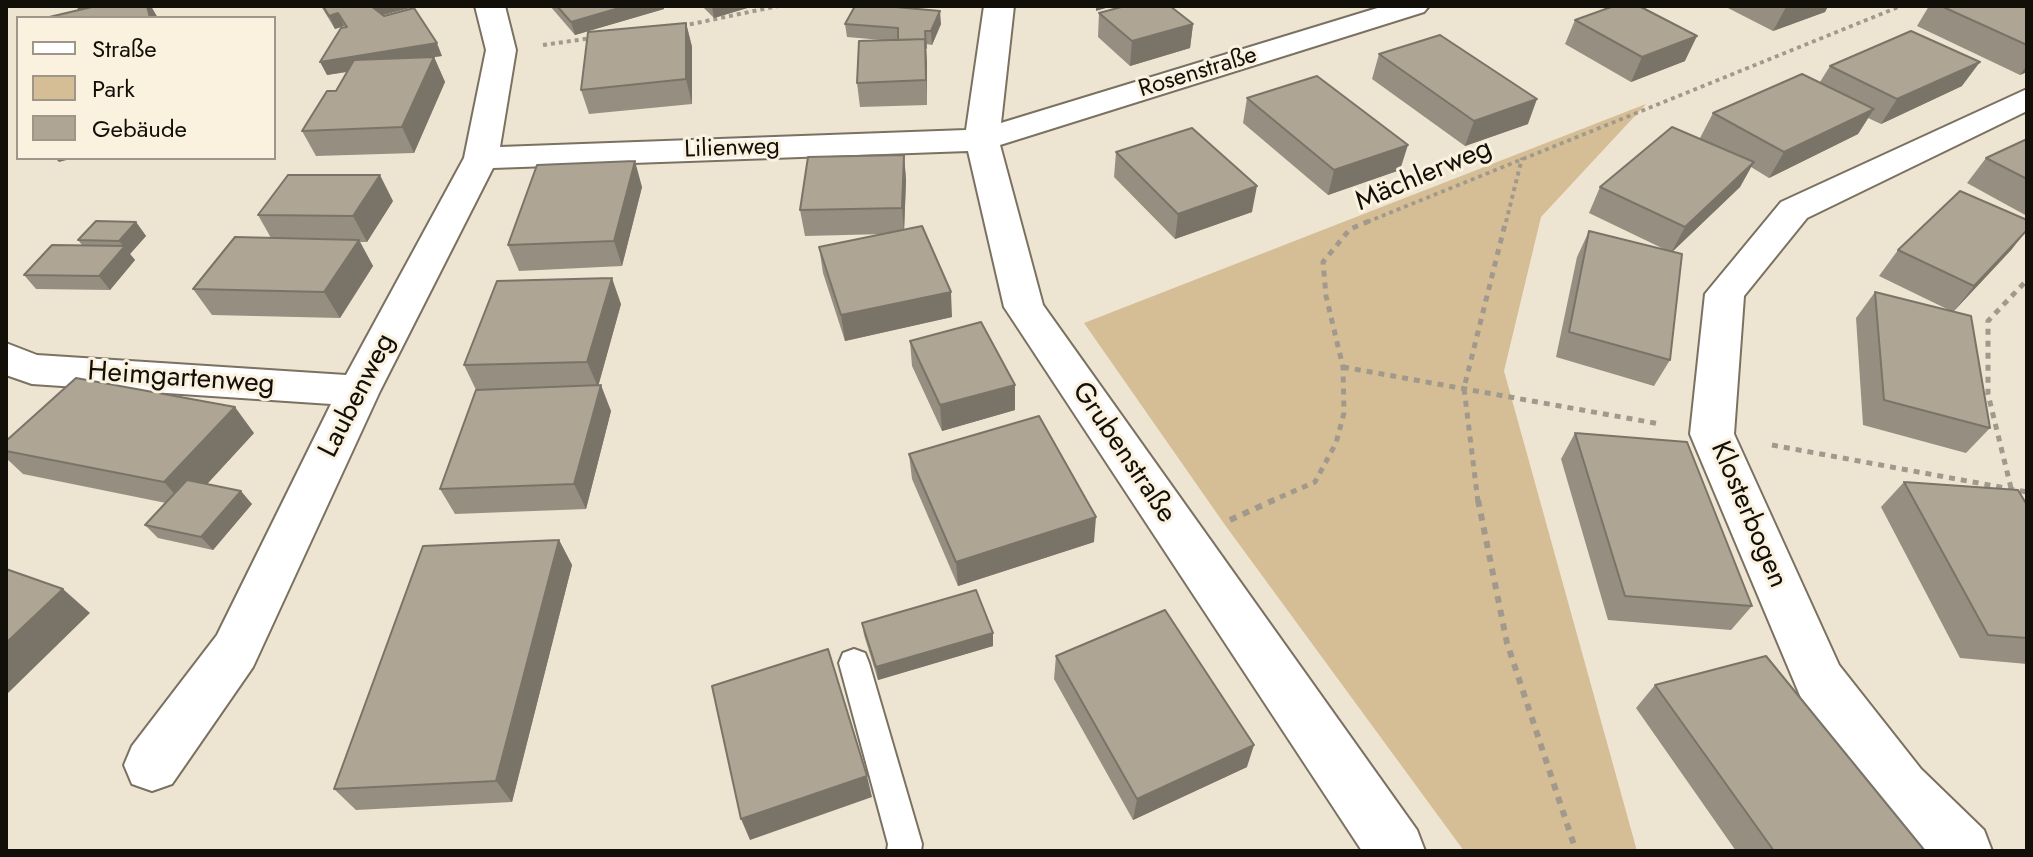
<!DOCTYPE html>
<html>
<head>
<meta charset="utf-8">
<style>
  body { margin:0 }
  #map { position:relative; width:2033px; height:857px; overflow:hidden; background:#eee4d2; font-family:Jost,sans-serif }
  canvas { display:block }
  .frame { position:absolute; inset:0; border:8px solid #120f09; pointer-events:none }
  .legend { position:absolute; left:16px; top:16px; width:260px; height:144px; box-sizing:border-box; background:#fbf1df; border:2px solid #9e9789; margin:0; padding:10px 14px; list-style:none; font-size:24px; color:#120f09 }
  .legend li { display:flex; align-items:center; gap:16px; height:40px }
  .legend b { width:40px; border:2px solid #9e9789 }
</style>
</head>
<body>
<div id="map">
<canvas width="2033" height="857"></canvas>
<div class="frame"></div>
<ul class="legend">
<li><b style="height:10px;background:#fff"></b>Straße</li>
<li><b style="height:22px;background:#d5be96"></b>Park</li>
<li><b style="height:22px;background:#afa595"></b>Gebäude</li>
</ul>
</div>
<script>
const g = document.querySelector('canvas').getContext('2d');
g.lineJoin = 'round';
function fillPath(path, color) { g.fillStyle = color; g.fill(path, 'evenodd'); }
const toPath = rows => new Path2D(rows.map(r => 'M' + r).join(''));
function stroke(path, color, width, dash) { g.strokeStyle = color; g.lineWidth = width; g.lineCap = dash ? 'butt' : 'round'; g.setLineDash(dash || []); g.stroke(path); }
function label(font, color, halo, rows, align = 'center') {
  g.font = font + ' Jost,sans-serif'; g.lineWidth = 6; g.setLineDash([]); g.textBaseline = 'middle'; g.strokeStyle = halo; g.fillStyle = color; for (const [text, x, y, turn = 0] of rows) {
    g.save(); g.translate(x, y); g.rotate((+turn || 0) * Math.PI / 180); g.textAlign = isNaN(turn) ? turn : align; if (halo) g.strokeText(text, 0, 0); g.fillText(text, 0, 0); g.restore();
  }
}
fillPath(toPath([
  [1646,104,1541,217,1504,371,1637,851,1464,851,1225,525,1084,323]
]), '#d5be96');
const lane = toPath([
  [854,649,865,653,869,663,922,844,921,851,887,851,888,844,839,663,843,653,854,649]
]);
const street = toPath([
  [475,6,505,6,516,50,500,147,966,130,984,6,1014,6,1001,123,1384,6,1429,6,1424,12,1000,145,1043,305,1417,830,1425,851,1362,851,1010,316,1004,307,968,151,493,168,380,391,253,667,172,784,152,791,132,784,124,765,132,746,217,635,331,404,32,384,6,375,6,343,37,355,346,375,464,158,486,50,475,6],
  [2027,89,2027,111,1807,218,1744,296,1734,434,1839,665,1921,769,1984,830,1992,851,1923,851,1881,807,1801,698,1690,434,1705,294,1781,202,2027,89]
]);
stroke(lane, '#7a7161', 4);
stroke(street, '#7a7161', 4);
stroke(toPath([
  [682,26,778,6],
  [543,45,592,38],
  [1367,222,1901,6],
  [1506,222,1522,158]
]), '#a19a8c', 4, [4, 4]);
stroke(toPath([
  [1343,367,1660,424],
  [1772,445,2027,492],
  [2011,488,1988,394,1988,321,2027,280],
  [1269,502,1315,482,1336,443,1344,413,1343,367,1326,296,1323,262,1350,229,1372,220],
  [1478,502,1464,388,1506,220]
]), '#a19a8c', 5, [6, 6]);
stroke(toPath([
  [1478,500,1507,643,1576,851],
  [1230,520,1274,500]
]), '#a19a8c', 6, [7, 7]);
fillPath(lane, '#fff');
fillPath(street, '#fff');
fillPath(toPath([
  [321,6,413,6,383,15,442,56,434,57,445,82,414,153,316,156,302,131,336,91,347,72,327,75,345,27,344,26,335,29],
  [550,6,664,6,664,9,575,35],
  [702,6,754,6,714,18],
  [1724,6,1828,6,1825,12,1773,31],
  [1929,6,2027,6,2027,72,2020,75,1917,26],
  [1099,13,1193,24,1190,48,1130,66,1098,37],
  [1575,20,1685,61,1631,82,1565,44],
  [686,23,692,47,692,104,589,114,581,90],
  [845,24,941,24,932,45,926,44,927,105,860,107,857,83,882,40,847,37],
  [1379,54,1528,124,1465,146,1372,79],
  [1830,66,1962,86,1881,124,1868,118,1858,134,1769,178,1751,167,1740,187,1672,252,1670,360,1654,386,1556,357,1577,257,1589,231,1666,250,1589,213,1600,187,1700,138,1713,113,1820,82],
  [1247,98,1400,170,1328,195,1243,123],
  [2027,139,2027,216,1967,183,1986,158],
  [1116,152,1252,212,1175,239,1114,177],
  [904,155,906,180,904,230,952,317,845,341,823,273,819,247,885,234,805,236,800,210],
  [642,187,622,266,519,271,508,245],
  [393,201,367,242,360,242,373,266,340,318,212,315,193,289,271,238,258,215],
  [136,222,146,236,130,254,135,260,110,290,36,289,24,275,82,245,78,240],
  [2012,249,1953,312,1990,428,1966,453,1863,425,1856,318,1875,292,1951,311,1879,276,1898,250],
  [621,304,598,386,611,411,586,509,455,514,440,489,476,390,464,365],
  [910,341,1015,410,942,431,912,366],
  [254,433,207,484,252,504,213,550,158,538,145,525,166,503,23,474,6,458,6,441],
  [1575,433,1752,606,1731,630,1608,620,1561,459],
  [909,454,1094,542,958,586,912,479],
  [1904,482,2027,505,2027,664,1960,658,1881,507],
  [559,540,572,565,512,802,356,810,334,789],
  [862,623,993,646,878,680,864,635],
  [1056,656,1247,767,1133,820,1054,679],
  [1655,685,1925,851,1736,851,1636,708]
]), '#968e80');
fillPath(toPath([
  [76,6,144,6,84,18],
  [147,6,151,6,158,18,150,18],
  [370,6,413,6,414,7,375,17],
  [626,6,664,6,664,9,575,35,571,22],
  [712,6,754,6,714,18],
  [1096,6,1113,6,1096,11],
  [1788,6,1828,6,1825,12,1773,31,1786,7],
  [940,11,941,24,932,45,931,31],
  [338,13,344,26,335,29,329,16],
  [686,23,692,47,692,104,686,79],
  [1193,24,1190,48,1130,66,1132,41],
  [925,31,927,63,927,105,926,80],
  [1697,36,1685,61,1631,82,1642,57],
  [437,43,442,56,434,57,445,82,414,153,402,127,434,57,327,75,320,62],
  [1980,62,1962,86,1881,124,1897,99],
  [2027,65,2027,72,2020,75],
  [1537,99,1528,124,1465,146,1474,121],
  [1874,109,1858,134,1769,178,1784,152],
  [1408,145,1400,170,1328,195,1334,170],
  [904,155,906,180,904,234,902,208],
  [55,158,74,158,59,162],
  [635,161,642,187,622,266,614,241],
  [1754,162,1740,187,1671,253,1685,227],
  [380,175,393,201,367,242,353,216],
  [1257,186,1252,212,1175,239,1178,214],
  [136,222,146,236,130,254,135,260,110,290,99,276,124,247,119,241],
  [2027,230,2012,249,1953,312,1974,286],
  [359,240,373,266,340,318,324,292],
  [612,278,621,304,598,387,587,362],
  [951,292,952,317,845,341,841,315],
  [601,385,611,411,586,509,574,484],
  [1015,385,1015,410,942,431,940,405],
  [235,407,254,433,186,507,164,482],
  [241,491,252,504,213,550,201,537],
  [1096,517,1094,542,958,586,956,562],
  [559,540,572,565,512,802,496,781],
  [63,589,90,613,6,695,6,643],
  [993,633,993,646,878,680,876,667],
  [1254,745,1247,767,1133,820,1137,799],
  [867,776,872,797,750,840,741,819]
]), '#7a7468');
const building = toPath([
  [96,6,147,6,150,18,45,18,96,6],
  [323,6,371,6,384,16,414,8,437,43,320,62,341,28,347,27,338,13,329,16,323,6],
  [557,6,626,6,571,22,557,6],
  [855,6,885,6,940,11,931,31,925,31,926,48,925,39,898,40,898,28,845,24,855,6],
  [1125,6,1170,6,1193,24,1132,41,1099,13,1125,6],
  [1614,6,1639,6,1697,36,1642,57,1575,20,1614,6],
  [1941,6,2027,6,2027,45,1941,6],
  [686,23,686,79,581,90,588,32,686,23],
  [1911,31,1980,62,1897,99,1830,66,1911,31],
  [1440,35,1537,99,1474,121,1379,54,1440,35],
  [925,39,926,80,857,83,859,41,925,39],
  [434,57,402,127,302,131,327,91,336,91,354,60,434,57],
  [1802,74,1874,109,1784,152,1713,113,1802,74],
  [1317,76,1408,145,1334,170,1247,98,1317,76],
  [1672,127,1754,162,1685,227,1600,187,1672,127],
  [1192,128,1257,186,1178,214,1116,152,1192,128],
  [2027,139,2027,179,1986,158,2027,139],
  [904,155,902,208,800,210,808,157,904,155],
  [635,161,614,241,508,245,537,165,635,161],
  [288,175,380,175,353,216,258,215,288,175],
  [1960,191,2027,220,2027,230,1974,286,1898,250,1960,191],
  [96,221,136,222,119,241,78,240,96,221],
  [922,226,951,292,841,315,819,247,922,226],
  [1589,231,1682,254,1670,360,1569,332,1589,231],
  [235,237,359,240,324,292,193,289,235,237],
  [52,245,125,246,99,276,24,275,52,245],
  [612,278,587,362,464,365,497,281,612,278],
  [1875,292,1971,316,1990,428,1884,400,1875,292],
  [981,322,1015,385,940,405,910,341,981,322],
  [76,378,235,407,164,482,6,451,6,441,76,378],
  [601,385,574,484,440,489,476,390,601,385],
  [1039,416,1096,517,956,562,909,454,1039,416],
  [1575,433,1687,442,1752,606,1625,596,1575,433],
  [187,480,241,491,201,537,145,525,187,480],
  [1904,482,2018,490,2027,505,2027,638,1988,635,1904,482],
  [559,540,496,781,334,789,423,546,559,540],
  [6,569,63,589,6,643,6,569],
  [976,590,993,633,876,667,862,623,976,590],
  [1165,610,1254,745,1137,799,1056,656,1165,610],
  [828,649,867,776,741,819,712,686,828,649],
  [1766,656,1925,851,1774,851,1655,685,1766,656]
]);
fillPath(building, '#afa595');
stroke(building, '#7a7468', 2);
label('24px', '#120f09', '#fbf1df', [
  ["Rosenstraße",1198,73,-17],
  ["Lilienweg",732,149,-2]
]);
label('28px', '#120f09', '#fbf1df', [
  ["Mächlerweg",1424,176,-23],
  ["Heimgartenweg",181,379,4],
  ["Laubenweg",358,396,-63],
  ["Grubenstraße",1123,453,56],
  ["Klosterbogen",1748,515,67]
]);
</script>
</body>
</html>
